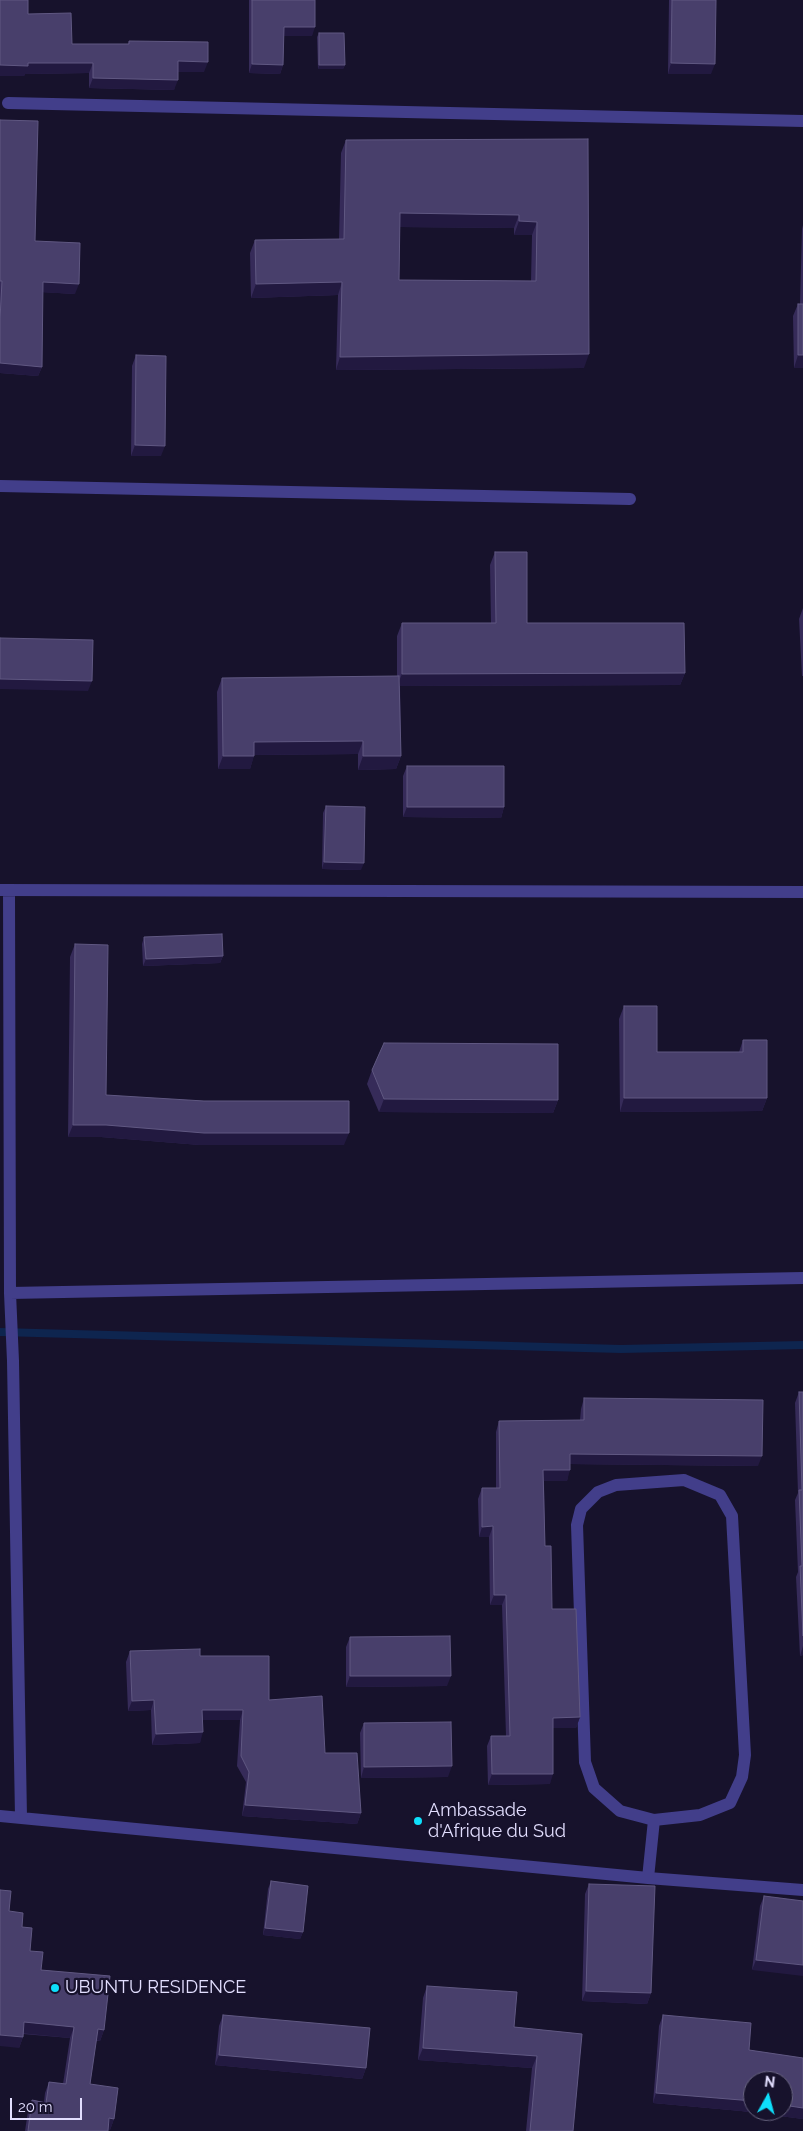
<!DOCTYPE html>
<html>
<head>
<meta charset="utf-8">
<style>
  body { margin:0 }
  #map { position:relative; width:803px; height:2131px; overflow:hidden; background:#17122c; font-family:Raleway,sans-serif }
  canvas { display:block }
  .north { position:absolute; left:743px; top:2071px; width:50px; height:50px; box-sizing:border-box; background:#17122c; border:1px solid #686480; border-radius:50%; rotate:7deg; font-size:14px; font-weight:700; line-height:20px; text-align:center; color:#e2defe }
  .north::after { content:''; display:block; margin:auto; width:18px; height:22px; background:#0edffb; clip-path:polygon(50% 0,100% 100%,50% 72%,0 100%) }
  .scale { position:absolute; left:10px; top:2098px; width:72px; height:22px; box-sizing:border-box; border:2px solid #e2defe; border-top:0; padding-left:6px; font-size:15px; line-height:18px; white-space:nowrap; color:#e2defe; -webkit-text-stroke:4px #17122c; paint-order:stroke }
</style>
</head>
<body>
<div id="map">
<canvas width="803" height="2131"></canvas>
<div class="north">N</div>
<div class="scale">20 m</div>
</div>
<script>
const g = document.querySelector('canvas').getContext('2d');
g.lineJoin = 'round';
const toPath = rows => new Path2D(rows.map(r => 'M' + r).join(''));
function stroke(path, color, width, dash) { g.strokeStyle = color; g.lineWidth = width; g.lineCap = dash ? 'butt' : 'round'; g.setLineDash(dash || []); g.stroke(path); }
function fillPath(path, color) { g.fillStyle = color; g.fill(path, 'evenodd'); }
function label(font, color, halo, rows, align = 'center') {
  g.font = font + ' Raleway,sans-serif'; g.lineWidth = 4.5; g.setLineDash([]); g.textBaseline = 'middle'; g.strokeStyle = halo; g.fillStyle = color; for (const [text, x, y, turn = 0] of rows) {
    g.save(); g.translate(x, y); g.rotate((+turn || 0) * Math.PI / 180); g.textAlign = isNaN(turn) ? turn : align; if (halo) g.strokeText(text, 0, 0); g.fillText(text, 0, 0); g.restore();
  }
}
stroke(toPath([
  [0,1332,621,1349,803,1345]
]), '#0e254f', 8);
stroke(toPath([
  [8,103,803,121],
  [0,486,630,499],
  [0,890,803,892],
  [9,890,10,1293,13,1361,21,1817],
  [10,1293,803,1278],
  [684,1480,720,1495,732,1516,745,1755,742,1777,730,1803,700,1815,654,1820,620,1811,594,1788,585,1762,577,1525,581,1509,598,1492,616,1485,684,1480],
  [0,1816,648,1878,803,1890],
  [648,1878,654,1820]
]), '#423e8a', 12);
fillPath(toPath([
  [249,0,315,0,312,36,284,36,283,65,280,74,249,73],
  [669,0,716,0,711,74,668,74],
  [28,14,72,44,128,44,129,41,204,72,178,72,174,90,89,88,89,73,25,74,24,76],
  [319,33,345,65,343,69,318,69,317,37],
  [0,120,35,241,75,294,42,292,42,367,38,376,0,373],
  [588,139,584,368,336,370,338,295,251,298,250,253,255,240,339,239,341,153,346,140],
  [400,227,514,228,514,235,532,235,531,281,399,280],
  [803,225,803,368,794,368,793,316,798,304,800,304,802,229],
  [136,355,161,456,131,456,132,366],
  [495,552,527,623,685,673,680,685,400,686,401,756,396,769,358,770,358,754,254,755,250,769,218,769,217,692,222,678,397,676,397,636,402,623,491,623,490,565],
  [803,608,803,676,802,676,799,619],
  [407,766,504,807,501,818,403,817,403,776],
  [326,806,361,870,322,869,323,813],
  [144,937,223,956,220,963,143,966,142,944],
  [75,944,106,1095,344,1145,200,1145,101,1137,68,1137,70,957],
  [624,1006,657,1052,739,1052,743,1040,767,1098,762,1111,620,1112,619,1019],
  [372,1070,558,1100,553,1113,379,1112,367,1084],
  [799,1392,803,1392,803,1655,800,1656,796,1577,798,1572,795,1500,798,1493,795,1403],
  [584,1398,758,1466,570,1464,567,1481,544,1481,545,1546,552,1609,580,1717,576,1728,553,1728,550,1784,488,1785,487,1746,491,1736,506,1736,502,1605,490,1605,489,1537,479,1537,478,1499,482,1488,496,1488,496,1432,499,1421,580,1420,581,1409],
  [350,1637,447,1686,346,1687,346,1647],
  [130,1651,200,1656,269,1700,325,1753,361,1813,357,1824,242,1816,246,1782,237,1766,240,1720,203,1720,200,1743,152,1745,151,1710,128,1711,126,1662],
  [364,1723,448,1777,361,1778,360,1733],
  [271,1881,303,1932,300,1939,263,1935,268,1889],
  [589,1884,651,1993,647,2004,582,2001,585,1894],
  [764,1896,803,1901,752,1970,760,1906],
  [9,1911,22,1927,30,1951,41,1970,104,2030,100,2041,96,2041,90,2084,114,2119,110,2130,108,2129,108,2131,25,2131,28,2111,32,2100,44,2102,45,2093,49,2082,63,2084,70,2038,23,2034,23,2037,19,2048],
  [427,1986,514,2027,582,2034,573,2131,526,2131,532,2068,418,2060,423,1998],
  [223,2015,366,2068,362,2079,215,2065,219,2026],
  [663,2015,749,2050,803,2058,803,2119,741,2111,653,2103,659,2026]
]), '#362b59');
fillPath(toPath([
  [284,27,315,27,312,36,281,36],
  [178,61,208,62,204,72,174,72],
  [28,63,93,63,89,73,25,74,24,76,0,76,0,65],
  [671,63,715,64,711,74,668,74],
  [252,64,283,65,280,74,249,73],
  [319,65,345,65,343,69,318,69],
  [93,78,178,80,174,90,89,88],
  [400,213,519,215,514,228,395,227],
  [519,221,537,222,532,235,514,235],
  [43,282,79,284,75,294,39,292],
  [342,282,338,295,251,298,256,284],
  [589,354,584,368,336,370,340,357],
  [798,355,803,355,803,368,794,368],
  [0,363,42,367,38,376,0,373],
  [135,445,165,446,161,456,131,456],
  [685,673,680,685,397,686,402,674],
  [0,679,92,681,88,691,0,689],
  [363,741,358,754,250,755,254,742],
  [223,756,254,756,250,769,218,769],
  [363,756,401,756,396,769,358,770],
  [407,807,504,807,501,818,403,817],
  [324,862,364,863,361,870,322,869],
  [223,956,220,963,143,966,146,959],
  [624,1098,767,1098,762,1111,620,1112],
  [384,1099,558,1100,553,1113,379,1112],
  [73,1125,106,1125,349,1133,344,1145,200,1145,101,1137,68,1137],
  [570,1454,762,1456,758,1466,566,1464],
  [543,1470,570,1470,567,1481,540,1481],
  [493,1526,489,1537,479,1537,482,1527],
  [494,1595,506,1595,502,1605,490,1605],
  [803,1646,803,1655,800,1656],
  [350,1676,451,1676,447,1686,346,1687],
  [154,1700,151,1710,128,1711,132,1701],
  [202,1710,243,1710,240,1720,199,1720],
  [580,1717,576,1728,549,1728,553,1718],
  [203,1732,200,1743,152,1745,156,1734],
  [452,1766,448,1777,361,1778,364,1767],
  [492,1774,553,1774,550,1784,488,1785],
  [245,1805,361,1813,357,1824,242,1816],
  [265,1928,303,1932,300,1939,263,1935],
  [756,1960,803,1965,803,1976,752,1970],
  [586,1991,651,1993,647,2004,582,2001],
  [24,2022,74,2027,70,2038,20,2033],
  [98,2029,104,2030,100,2041,94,2040],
  [0,2035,23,2037,19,2048,0,2046],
  [423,2048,537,2056,532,2068,418,2060],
  [219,2055,366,2068,362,2079,215,2065],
  [656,2093,753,2101,753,2111,783,2111,783,2105,803,2108,803,2119,741,2111,653,2103],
  [109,2118,114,2119,110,2130,105,2129]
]), '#221940');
const building = toPath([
  [0,0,28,0,28,14,71,13,72,44,129,44,129,41,208,42,208,62,178,61,178,80,93,78,93,63,28,63,28,66,0,65,0,0],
  [252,0,315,0,315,27,284,27,283,65,252,64,252,0],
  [672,0,716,0,715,64,671,63,672,0],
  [319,33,344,33,345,65,319,65,319,33],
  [0,120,38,121,35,241,80,243,79,284,43,282,42,367,0,363,0,319,2,281,0,281,0,120],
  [588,139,589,354,340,357,342,282,256,284,255,240,344,239,346,140,588,139],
  [400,213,519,215,519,221,537,222,536,281,399,280,400,213],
  [798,304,803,304,803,355,798,355,798,304],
  [136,355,166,356,165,446,135,445,136,355],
  [495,552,527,552,527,623,684,623,685,673,402,674,402,623,496,623,495,552],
  [0,638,93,640,92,681,0,679,0,638],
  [399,676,401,756,363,756,363,741,254,742,254,756,223,756,222,678,399,676],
  [407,766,504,766,504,807,407,807,407,766],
  [326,806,365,807,364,863,324,862,326,806],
  [222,934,223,956,146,959,144,937,222,934],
  [75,944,108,945,106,1095,204,1101,349,1101,349,1133,204,1133,106,1125,73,1125,75,944],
  [624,1006,657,1006,657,1052,743,1052,743,1040,767,1040,767,1098,624,1098,624,1006],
  [384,1043,558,1044,558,1100,384,1099,372,1070,384,1043],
  [799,1392,803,1392,803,1636,800,1566,802,1566,799,1490,802,1490,799,1392],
  [584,1398,763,1400,762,1456,570,1454,570,1470,543,1470,545,1546,551,1546,552,1609,576,1609,580,1717,553,1718,553,1774,492,1774,491,1736,510,1736,506,1595,494,1595,493,1526,482,1527,482,1488,500,1488,499,1421,584,1420,584,1398],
  [450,1636,451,1676,350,1676,350,1637,450,1636],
  [200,1649,200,1656,269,1656,269,1700,322,1696,325,1753,357,1753,361,1813,245,1805,249,1772,241,1756,243,1710,202,1710,203,1732,156,1734,154,1700,132,1701,130,1651,200,1649],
  [451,1722,452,1766,364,1767,364,1723,451,1722],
  [271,1881,308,1886,303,1932,265,1928,271,1881],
  [589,1884,655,1886,651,1993,586,1991,589,1884],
  [0,1890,11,1891,9,1911,23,1913,22,1927,32,1928,30,1951,43,1952,41,1970,110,1976,104,2030,98,2029,90,2084,118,2088,114,2119,109,2118,108,2131,28,2131,32,2100,46,2103,49,2082,66,2084,74,2027,24,2022,23,2037,0,2035,0,1890],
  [764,1896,803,1901,803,1965,756,1960,764,1896],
  [427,1986,517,1992,514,2027,582,2034,573,2131,530,2131,537,2056,423,2048,427,1986],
  [223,2015,370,2028,366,2068,219,2055,223,2015],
  [663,2015,751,2023,749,2050,803,2058,803,2108,783,2105,783,2081,753,2081,753,2101,656,2093,663,2015]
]);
fillPath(building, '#483f6b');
stroke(building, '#605882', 1);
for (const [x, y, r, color] of [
  [418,1821,5,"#0edffb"],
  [55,1988,5,"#0edffb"]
]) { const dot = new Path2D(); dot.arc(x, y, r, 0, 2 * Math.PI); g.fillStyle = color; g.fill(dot); stroke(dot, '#17122c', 2); }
label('18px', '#e2defe', '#17122c', [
  ["Ambassade",428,1811],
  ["d'Afrique du Sud",428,1832],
  ["UBUNTU RESIDENCE",65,1988]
], 'left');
</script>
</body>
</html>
